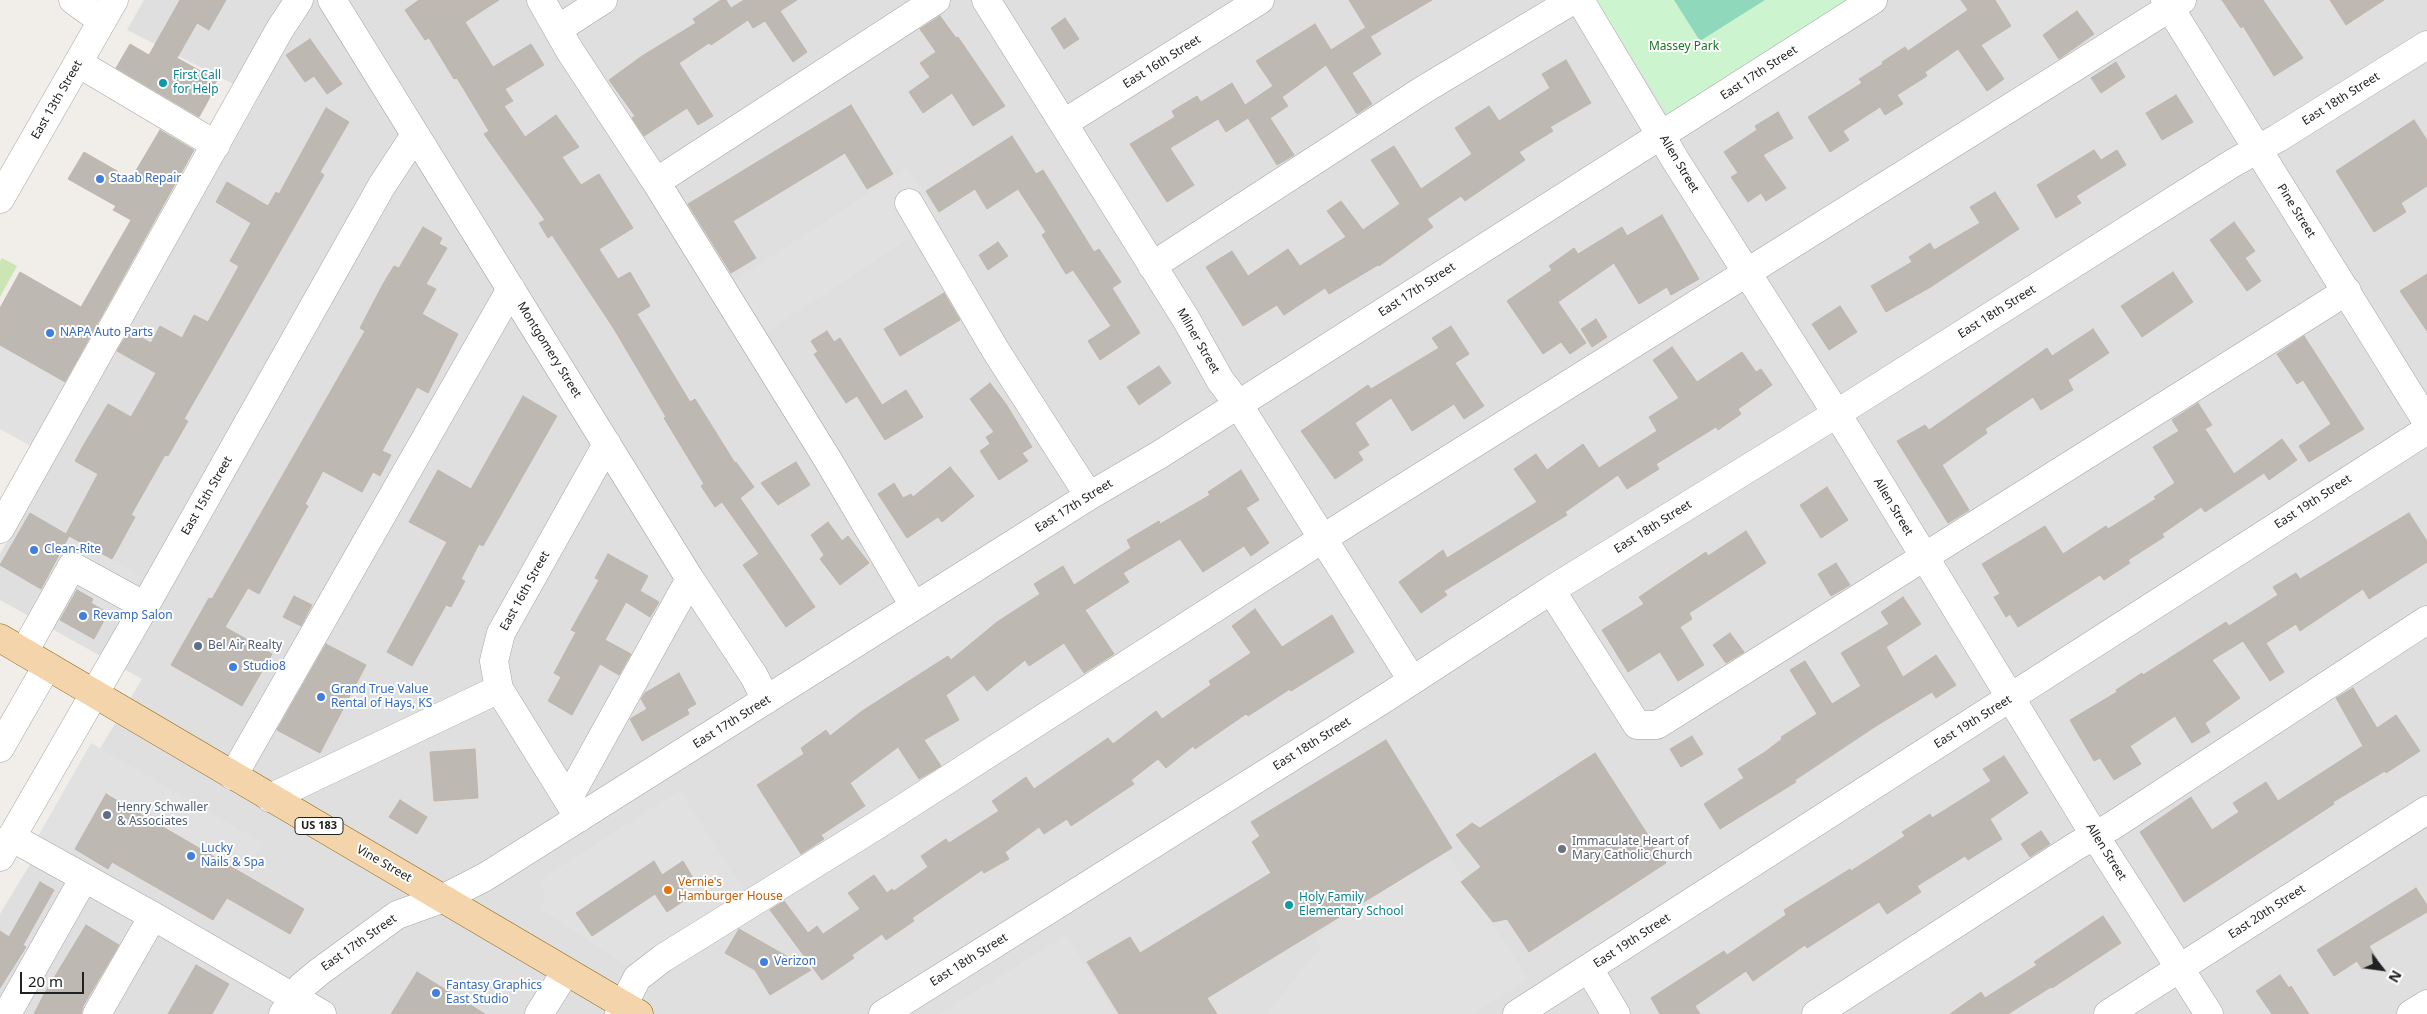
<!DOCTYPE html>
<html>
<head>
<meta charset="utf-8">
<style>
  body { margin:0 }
  #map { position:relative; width:2427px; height:1014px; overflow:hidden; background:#f1eee9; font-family:"Noto Sans",sans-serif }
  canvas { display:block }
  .north { position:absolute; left:2357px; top:944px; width:50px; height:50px; -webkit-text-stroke:4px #fff; paint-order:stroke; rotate:120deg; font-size:14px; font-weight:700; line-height:20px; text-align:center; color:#212121 }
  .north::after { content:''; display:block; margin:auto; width:18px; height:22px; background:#212121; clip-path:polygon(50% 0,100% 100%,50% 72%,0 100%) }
  .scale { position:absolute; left:20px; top:972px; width:64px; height:22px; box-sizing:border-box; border:2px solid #212121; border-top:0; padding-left:6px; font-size:15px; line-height:18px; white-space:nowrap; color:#212121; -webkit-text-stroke:4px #fff; paint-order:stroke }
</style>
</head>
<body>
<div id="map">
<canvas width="2427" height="1014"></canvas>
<div class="north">N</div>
<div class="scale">20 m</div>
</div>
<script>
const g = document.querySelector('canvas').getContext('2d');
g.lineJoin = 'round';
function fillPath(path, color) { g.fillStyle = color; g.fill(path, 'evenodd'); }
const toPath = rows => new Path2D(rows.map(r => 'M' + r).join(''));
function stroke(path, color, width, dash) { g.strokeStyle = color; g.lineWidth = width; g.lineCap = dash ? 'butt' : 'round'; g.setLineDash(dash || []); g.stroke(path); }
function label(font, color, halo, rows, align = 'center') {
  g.font = font + ' "Noto Sans",sans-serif'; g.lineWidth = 4; g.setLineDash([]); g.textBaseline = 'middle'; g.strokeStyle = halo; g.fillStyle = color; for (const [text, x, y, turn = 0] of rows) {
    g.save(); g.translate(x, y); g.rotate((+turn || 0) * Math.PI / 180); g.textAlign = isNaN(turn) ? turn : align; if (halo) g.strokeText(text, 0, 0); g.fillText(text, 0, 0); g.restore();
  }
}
fillPath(toPath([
  [144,0,2427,0,2427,1014,0,1014,0,914,142,679,0,600,0,554,259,97,127,30]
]), '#dfdfdf');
fillPath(toPath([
  [2,258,17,266,0,297,0,261]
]), '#cce5b5');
fillPath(toPath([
  [1596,0,1847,0,1667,114]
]), '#ccf5cf');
fillPath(toPath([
  [1674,0,1765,0,1700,41]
]), '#8fd8bc');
fillPath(toPath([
  [907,168,940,218,762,335,729,284],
  [0,345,79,390,43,453,0,429],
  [69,536,141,576,118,618,91,603,93,599,75,589,53,626,27,612],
  [91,743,263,843,245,875,107,795,62,872,32,847],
  [680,790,746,894,629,968,540,909,545,897,541,879],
  [1445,851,1528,979,1473,1014,1271,1014,1270,1009,1320,948,1318,934],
  [1066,935,1116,1014,939,1014]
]), '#e1e1e1');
const building = toPath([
  [180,0,226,0,209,30,197,23,177,58,217,80,211,91,213,92,199,117,116,68,130,44,149,55,180,0],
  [419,0,499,0,465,22,493,67,531,44,544,65,505,89,513,101,504,106,525,137,556,115,579,147,562,157,581,185,599,174,633,228,599,249,618,279,630,272,650,306,637,314,690,402,695,399,735,463,736,462,754,487,740,498,815,607,786,627,743,565,759,554,722,502,715,507,701,486,704,484,664,418,666,417,614,329,552,235,548,238,539,223,545,220,484,134,489,131,457,78,454,79,429,38,425,40,405,10,419,0],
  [721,0,726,0,731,8,744,0,797,0,780,11,807,52,793,62,765,21,753,28,748,20,711,45,709,43,679,63,713,116,698,125,687,108,644,136,632,118,635,116,609,80,642,56,696,23,693,19,721,0],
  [1349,0,1432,0,1371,36,1349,0],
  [1961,0,1995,0,2011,26,1981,45,2004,79,1987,91,1958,49,1925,72,1927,76,1897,95,1903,104,1885,115,1880,107,1843,131,1849,140,1830,152,1808,117,1862,83,1859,79,1883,64,1882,62,1905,47,1908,51,1968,10,1961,0],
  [2222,0,2263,0,2303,58,2274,76,2243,26,2241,28,2222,0],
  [2330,0,2384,0,2346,25,2330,0],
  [2077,11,2094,34,2059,59,2043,35,2077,11],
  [940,16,956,38,958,37,1005,106,973,126,952,93,923,113,909,92,930,77,920,63,936,52,920,29,940,16],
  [1065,18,1079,39,1064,49,1051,28,1065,18],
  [1315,24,1331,50,1365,28,1381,54,1352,73,1372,104,1357,114,1326,65,1282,97,1288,106,1270,118,1294,155,1277,165,1248,118,1226,132,1218,119,1170,148,1194,185,1167,202,1130,144,1175,117,1172,111,1197,96,1201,102,1232,83,1245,105,1273,86,1256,61,1315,24],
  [310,39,342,84,327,94,314,76,305,82,286,55,310,39],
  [1566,60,1591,103,1550,127,1553,131,1519,152,1525,160,1465,201,1461,196,1427,219,1433,227,1379,266,1378,265,1329,294,1325,288,1284,315,1277,305,1243,326,1206,267,1232,251,1248,276,1288,249,1300,266,1346,237,1327,211,1341,201,1363,230,1400,204,1371,160,1394,146,1421,189,1472,154,1455,128,1489,106,1499,121,1550,88,1542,74,1566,60],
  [2116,62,2125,77,2101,93,2091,78,2116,62],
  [2176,95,2193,122,2162,140,2146,113,2176,95],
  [851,105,893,174,867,189,845,153,733,221,756,258,731,273,688,204,851,105],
  [326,108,349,122,320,172,324,175,184,419,188,421,168,456,165,455,131,515,135,517,112,559,69,536,41,589,0,565,30,513,66,534,98,474,75,461,83,446,108,404,131,417,156,373,117,351,129,331,151,343,160,326,182,338,194,315,208,322,239,266,230,261,251,223,216,202,227,182,268,206,276,192,279,194,326,108],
  [1778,112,1793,138,1763,155,1786,188,1766,201,1761,193,1748,202,1731,177,1738,173,1724,152,1757,130,1755,126,1778,112],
  [2414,120,2427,140,2427,186,2401,203,2406,212,2374,232,2336,171,2414,120],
  [160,130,194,150,65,382,0,345,0,308,20,272,81,307,131,220,113,210,116,206,68,179,84,152,131,179,160,130],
  [1012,136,1036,174,1043,170,1094,252,1099,249,1121,282,1112,288,1140,333,1100,360,1088,341,1111,326,1073,270,1066,274,1042,235,1046,232,1018,189,987,209,975,189,939,212,926,191,1012,136],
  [2094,150,2101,160,2117,150,2126,165,2076,196,2081,203,2056,218,2037,185,2094,150],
  [1995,192,2019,229,1929,288,1886,312,1871,286,1912,262,1909,257,1930,243,1934,250,1980,223,1970,207,1995,192],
  [1662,215,1699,279,1671,295,1667,287,1639,304,1614,263,1558,302,1586,343,1570,354,1561,342,1543,354,1507,301,1552,270,1549,266,1574,248,1578,254,1622,227,1627,236,1662,215],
  [2234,222,2255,251,2245,258,2261,281,2247,291,2210,240,2234,222],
  [423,227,442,238,439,244,447,248,426,284,436,289,422,314,458,334,428,393,417,387,382,451,391,455,380,476,373,472,362,492,323,471,305,504,308,506,259,594,248,588,225,627,272,654,242,706,171,665,209,598,212,599,365,331,360,328,383,284,394,266,399,268,423,227],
  [998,242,1008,256,988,270,979,255,998,242],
  [2173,272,2193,302,2142,337,2121,306,2173,272],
  [2427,274,2427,331,2400,291,2427,274],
  [944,293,960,320,900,356,884,329,944,293],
  [1840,306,1857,332,1829,350,1812,324,1840,306],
  [1596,319,1607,337,1592,347,1581,329,1596,319],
  [1451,326,1469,354,1455,363,1484,406,1464,419,1454,404,1412,431,1391,398,1355,423,1369,445,1358,452,1363,460,1335,479,1301,431,1368,385,1371,389,1439,348,1432,338,1451,326],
  [2093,329,2109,353,2068,380,2073,390,2041,410,2033,397,1985,429,1987,433,1942,465,1969,510,1948,523,1897,441,1925,425,1929,430,2047,348,2052,356,2093,329],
  [827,331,834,342,840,338,882,405,906,390,923,417,885,440,857,396,846,403,814,354,818,352,811,341,827,331],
  [2304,336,2364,429,2309,462,2299,446,2331,424,2303,380,2297,384,2277,354,2304,336],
  [1672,347,1697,382,1742,352,1756,372,1761,369,1772,385,1738,409,1741,414,1718,430,1716,427,1656,464,1659,469,1627,489,1618,475,1565,512,1567,515,1444,591,1447,595,1421,613,1399,582,1443,550,1447,558,1537,502,1514,469,1536,454,1547,470,1583,444,1599,468,1657,431,1649,417,1679,398,1653,360,1672,347],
  [1159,366,1171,383,1139,405,1127,387,1159,366],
  [990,383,1006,404,1032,447,1022,453,1028,461,999,480,980,451,990,444,986,437,994,432,970,399,990,383],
  [523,396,557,416,483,546,479,544,461,579,465,581,451,607,446,605,412,666,387,652,447,542,409,522,438,470,471,489,523,396],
  [2198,403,2212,425,2205,429,2234,474,2282,439,2297,460,2269,480,2264,473,2205,512,2201,507,2162,534,2164,537,2128,560,2130,563,2104,580,2100,575,2018,627,2010,614,2006,617,1994,597,2000,594,1982,564,2045,526,2063,554,2106,526,2108,529,2156,499,2154,497,2175,483,2153,447,2179,431,2172,420,2198,403],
  [796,462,810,485,778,505,761,483,796,462],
  [950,467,974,496,942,522,938,517,907,538,878,494,894,483,903,498,911,494,913,497,950,467],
  [1241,470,1259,500,1246,508,1269,543,1251,556,1244,546,1203,572,1180,539,1123,573,1129,582,1085,610,1114,654,1084,673,1064,643,1029,666,1025,660,987,691,974,675,946,695,959,720,924,740,941,766,919,779,898,747,850,783,865,806,821,835,824,839,801,854,757,785,804,754,801,748,826,730,830,736,862,711,948,656,951,660,997,622,1040,594,1034,584,1063,566,1074,585,1131,548,1127,540,1159,521,1160,524,1210,495,1208,492,1241,470],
  [1827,487,1848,520,1821,538,1800,505,1827,487],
  [2409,513,2427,541,2427,562,2369,599,2363,589,2300,631,2296,624,2266,643,2284,672,2270,681,2243,641,2212,660,2240,698,2205,723,2210,732,2192,743,2175,716,2130,746,2141,764,2114,780,2100,758,2094,761,2070,720,2117,692,2116,690,2142,673,2143,675,2226,622,2229,626,2278,595,2273,587,2296,573,2300,579,2409,513],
  [828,522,842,541,848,536,869,563,840,585,820,559,824,555,811,535,828,522],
  [1746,531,1766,563,1689,613,1692,619,1680,627,1704,665,1678,681,1660,652,1628,672,1602,630,1644,604,1639,597,1706,552,1708,556,1746,531],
  [608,554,648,576,640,591,659,602,650,617,626,602,605,640,631,654,619,675,600,664,572,715,548,701,561,677,554,673,576,632,571,630,599,580,595,578,608,554],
  [1836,563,1850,585,1831,596,1818,574,1836,563],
  [77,590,93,599,91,603,108,613,94,639,60,620,77,590],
  [294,596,312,605,301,626,283,617,294,596],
  [1903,597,1921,624,1886,647,1903,677,1936,655,1956,685,1936,698,1932,692,1876,726,1795,780,1796,782,1720,829,1704,804,1744,778,1738,769,1765,752,1782,739,1781,737,1817,714,1790,670,1805,661,1832,704,1861,686,1841,653,1889,624,1881,612,1903,597],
  [1255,609,1282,647,1332,615,1354,652,1291,691,1290,689,1248,716,1246,714,1195,749,1193,746,1166,768,1158,759,1131,780,1134,784,1071,826,1067,819,1044,834,1039,827,1005,852,1009,859,984,873,982,870,912,918,914,921,886,940,882,934,852,955,854,958,822,980,770,910,784,901,808,933,817,926,823,934,860,909,848,893,874,875,887,893,892,889,894,891,928,867,921,856,946,839,949,843,999,811,992,801,1026,777,1034,789,1108,738,1113,744,1156,711,1162,719,1211,685,1209,681,1251,653,1232,626,1255,609],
  [1730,633,1744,652,1726,663,1713,645,1730,633],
  [326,644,366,665,320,753,277,730,326,644],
  [679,673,696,704,687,709,689,714,642,741,630,719,647,709,641,699,645,693,679,673],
  [2353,688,2377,728,2396,715,2420,751,2386,773,2385,771,2333,802,2334,804,2184,902,2140,832,2191,797,2212,830,2239,812,2233,803,2266,782,2278,801,2363,746,2336,698,2353,688],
  [1692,736,1703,754,1681,767,1670,749,1692,736],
  [1386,740,1452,848,1207,998,1217,1014,1119,1014,1087,962,1130,937,1140,953,1271,873,1252,842,1260,836,1251,822,1386,740],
  [475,749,478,798,434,801,430,752,475,749],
  [1595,753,1666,863,1529,952,1507,919,1493,922,1461,882,1481,867,1456,835,1472,823,1480,828,1595,753],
  [2004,756,2028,793,1990,819,2002,839,1968,860,1965,856,1917,886,1921,892,1887,914,1879,902,1807,948,1805,945,1753,981,1746,971,1695,1006,1700,1014,1660,1014,1651,998,1724,951,1727,955,1786,915,1784,910,1850,869,1851,871,1905,836,1902,832,1930,814,1932,818,1991,781,1983,769,2004,756],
  [106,794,304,909,290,934,227,898,213,920,112,862,108,869,75,849,106,794],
  [400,800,427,817,417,834,389,817,400,800],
  [2041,831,2050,844,2030,857,2021,844,2041,831],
  [654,861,662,875,683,861,693,878,681,886,688,898,667,912,655,894,592,936,576,913,654,861],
  [40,882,54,890,23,945,26,947,0,988,0,931,9,937,40,882],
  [2416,888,2427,905,2427,912,2369,946,2377,959,2362,969,2357,961,2334,976,2317,950,2416,888],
  [2103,916,2121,943,2052,988,2051,987,2008,1014,1950,1014,1981,992,1985,998,2037,965,2034,962,2103,916],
  [86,925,119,945,83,1006,81,1014,34,1014,43,996,86,925],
  [739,929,811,970,770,995,755,970,725,953,739,929],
  [196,965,229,984,212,1014,168,1014,196,965],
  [417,972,485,1014,391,1014,417,972],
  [2280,975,2289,988,2291,986,2309,1014,2272,1014,2256,991,2280,975]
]);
fillPath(building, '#beb8b2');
stroke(building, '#c1b6ad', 1);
const minor = toPath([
  [73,0,102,21],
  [332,0,690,579,754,676,766,700],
  [541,0,570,51,656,182,828,460,914,606],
  [986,0,1186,319,1220,380,1238,404,1412,680],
  [1580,0,1676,161,1852,438,2095,836,2209,1014],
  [2165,0,2427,422],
  [558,29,603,0],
  [78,63,216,145],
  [1064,123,1260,0],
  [656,182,936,0],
  [0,199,114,0],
  [909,203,996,351,1089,496],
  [1152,266,1423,90,1573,0],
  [0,529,280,29,299,0],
  [1551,590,1637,725,1657,725,2347,291],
  [24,652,72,566,145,606],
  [0,748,47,666],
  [233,776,511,289],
  [270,798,499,689],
  [568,799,690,579],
  [579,818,499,689,494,661,501,633,607,444],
  [11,837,153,916,322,1014],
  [0,857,145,606,381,187,415,135],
  [1589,969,1616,1014],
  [7,1014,84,878],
  [97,1014,153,916],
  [283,1014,301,987,319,972,397,915,444,898,485,877,1089,496,1159,455,1873,0],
  [539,1014,565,973],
  [619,1014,637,978,663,958,877,825,1344,525,2182,0],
  [883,1014,1387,697,1551,590,1836,414,2233,163,2278,138,2427,45],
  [1517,1014,2427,430],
  [1816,1014,2076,846,2112,826,2427,620],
  [2108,1014,2427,810],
  [2411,1014,2427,1004]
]);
const major = toPath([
  [0,638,639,1014]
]);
stroke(minor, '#a5a5a5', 29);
stroke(major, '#90660f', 29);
stroke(minor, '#fff', 28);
stroke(major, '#f4d5ab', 28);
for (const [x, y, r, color] of [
  [163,83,5,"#0f9aa8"],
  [100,179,5,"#3f7fe0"],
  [50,333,5,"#3f7fe0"],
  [34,550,5,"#3f7fe0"],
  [83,616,5,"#3f7fe0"],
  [198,646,5,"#5c6f8a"],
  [233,667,5,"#3f7fe0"],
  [321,697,5,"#3f7fe0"],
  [107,815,5,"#5c6f8a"],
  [1562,849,5,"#6b7280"],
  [191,856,5,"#3f7fe0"],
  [668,890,5,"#e8710a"],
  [1289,905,5,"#0f9aa8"],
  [764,962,5,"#3f7fe0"],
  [436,993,5,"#3f7fe0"]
]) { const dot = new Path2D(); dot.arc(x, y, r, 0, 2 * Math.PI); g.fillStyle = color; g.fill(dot); stroke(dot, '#fff', 2); }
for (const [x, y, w] of [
  [319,826,48]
]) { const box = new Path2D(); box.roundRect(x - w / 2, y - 8.5, w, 17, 4); g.fillStyle = '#fff'; g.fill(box); stroke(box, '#212121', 1); }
label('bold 11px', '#212121', null, [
  ["US 183",319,826]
]);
label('12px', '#17781f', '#fff', [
  ["Massey Park",1684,47]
]);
label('12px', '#212121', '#fff', [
  ["East 16th Street",1162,62,-32],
  ["East 17th Street",1759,73,-33],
  ["East 18th Street",2341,99,-32],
  ["East 13th Street",57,100,-60],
  ["Allen Street",1679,164,59],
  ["Pine Street",2296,211,58],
  ["East 17th Street",1417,290,-33],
  ["East 18th Street",1997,312,-32],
  ["Milner Street",1198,341,60],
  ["Montgomery Street",549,350,58],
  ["East 15th Street",207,496,-60],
  ["East 19th Street",2313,502,-33],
  ["East 17th Street",1074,506,-32],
  ["Allen Street",1893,507,59],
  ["East 18th Street",1653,527,-32],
  ["East 16th Street",525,591,-61],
  ["East 17th Street",732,722,-32],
  ["East 19th Street",1973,722,-32],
  ["East 18th Street",1312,744,-32],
  ["Allen Street",2106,852,58],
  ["Vine Street",384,864,30],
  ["East 20th Street",2267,912,-33],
  ["East 19th Street",1632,941,-33],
  ["East 17th Street",359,943,-35],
  ["East 18th Street",969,960,-32]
]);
label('12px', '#0d838f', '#fff', [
  ["First Call",173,76],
  ["for Help",173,90],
  ["Holy Family",1299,898],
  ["Elementary School",1299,912]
], 'left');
label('12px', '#366cbe', '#fff', [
  ["Staab Repair",110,179],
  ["NAPA Auto Parts",60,333],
  ["Clean-Rite",44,550],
  ["Revamp Salon",93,616],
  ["Studio8",243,667],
  ["Grand True Value",331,690],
  ["Rental of Hays, KS",331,704],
  ["Lucky",201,849],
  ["Nails & Spa",201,863],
  ["Verizon",774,962],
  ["Fantasy Graphics",446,986],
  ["East Studio",446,1000]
], 'left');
label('12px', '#4e5e75', '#fff', [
  ["Bel Air Realty",208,646],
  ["Henry Schwaller",117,808],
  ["& Associates",117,822]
], 'left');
label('12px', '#5b616d', '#fff', [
  ["Immaculate Heart of",1572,842],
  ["Mary Catholic Church",1572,856]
], 'left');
label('12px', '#c56008', '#fff', [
  ["Vernie's",678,883],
  ["Hamburger House",678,897]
], 'left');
</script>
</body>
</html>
